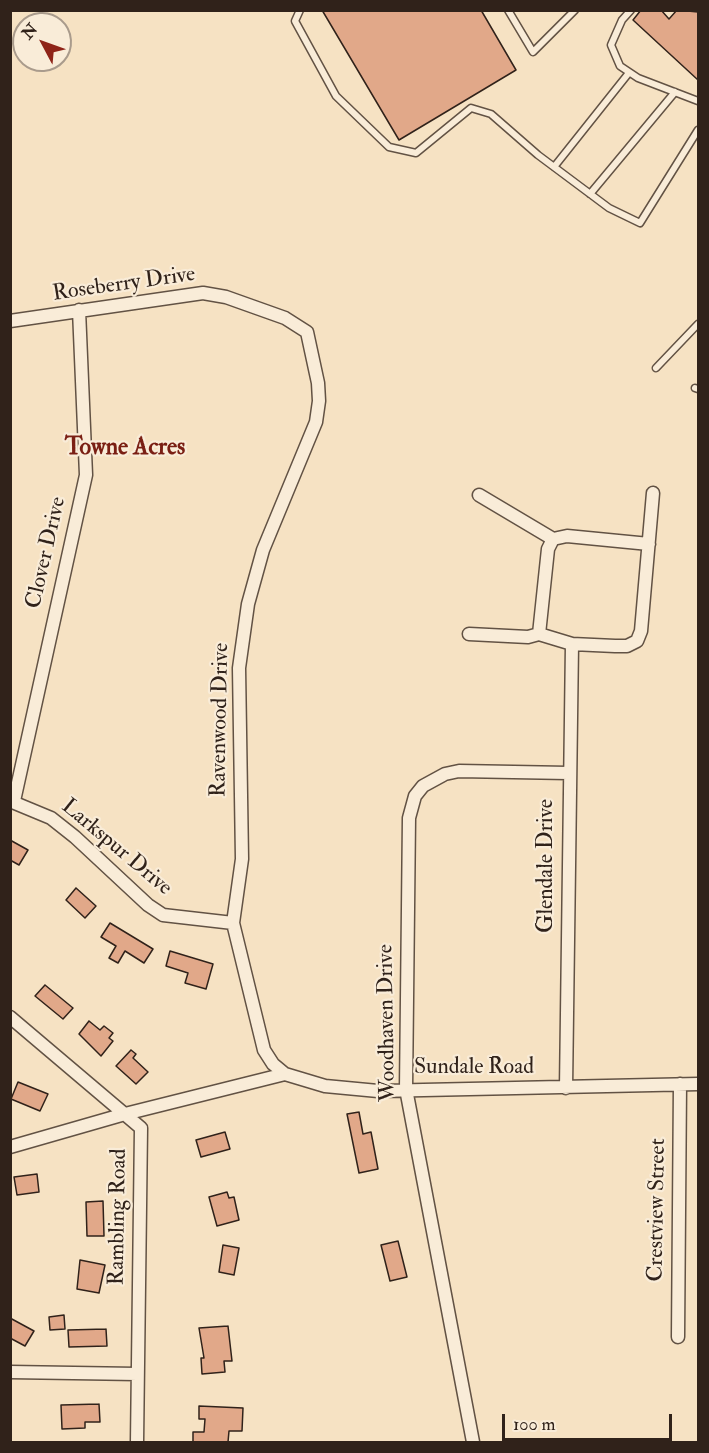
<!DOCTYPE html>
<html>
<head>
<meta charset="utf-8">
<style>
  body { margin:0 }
  #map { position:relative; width:709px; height:1453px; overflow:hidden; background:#f6e2c3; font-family:"IM FELL Double Pica",serif }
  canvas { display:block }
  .frame { position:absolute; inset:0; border:12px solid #30221a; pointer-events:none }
  .north { position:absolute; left:12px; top:12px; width:60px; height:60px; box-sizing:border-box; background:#f9ecd8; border:2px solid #a99b8c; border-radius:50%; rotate:311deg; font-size:16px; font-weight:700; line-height:24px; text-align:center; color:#30221a }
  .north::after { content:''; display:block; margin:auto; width:21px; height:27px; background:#8f2418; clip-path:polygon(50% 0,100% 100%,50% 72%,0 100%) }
  .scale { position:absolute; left:502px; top:1414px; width:170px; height:27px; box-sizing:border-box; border:3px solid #30221a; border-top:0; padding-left:8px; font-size:18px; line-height:21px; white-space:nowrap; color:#30221a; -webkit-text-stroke:4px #f9ecd8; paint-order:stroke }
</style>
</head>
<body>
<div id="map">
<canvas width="709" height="1453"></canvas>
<div class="frame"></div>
<div class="north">N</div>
<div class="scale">100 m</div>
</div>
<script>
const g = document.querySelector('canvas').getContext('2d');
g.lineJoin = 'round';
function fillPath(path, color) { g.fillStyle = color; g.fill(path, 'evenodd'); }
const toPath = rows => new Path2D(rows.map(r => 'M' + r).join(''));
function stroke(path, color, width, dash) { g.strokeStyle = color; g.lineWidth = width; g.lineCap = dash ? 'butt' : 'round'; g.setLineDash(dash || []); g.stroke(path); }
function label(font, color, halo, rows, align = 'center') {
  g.font = font + ' "IM FELL Double Pica",serif'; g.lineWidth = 4.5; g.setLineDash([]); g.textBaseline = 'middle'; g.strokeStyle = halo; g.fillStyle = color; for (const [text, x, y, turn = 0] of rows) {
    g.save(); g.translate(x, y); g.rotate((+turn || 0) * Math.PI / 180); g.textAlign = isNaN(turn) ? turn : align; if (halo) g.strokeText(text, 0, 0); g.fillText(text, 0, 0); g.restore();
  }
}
const building = toPath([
  [322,10,481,10,516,70,399,140,322,10],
  [641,10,661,10,669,19,677,10,698,12,698,80,633,20,641,10],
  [10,840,28,850,19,865,10,860,10,840],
  [76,888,96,906,85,918,66,900,76,888],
  [110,923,153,949,144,963,125,951,118,963,109,958,116,946,101,937,110,923],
  [170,951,213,964,206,989,185,983,188,973,166,966,170,951],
  [45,985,73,1008,63,1019,35,996,45,985],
  [89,1021,100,1030,104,1026,113,1033,109,1038,113,1041,101,1056,79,1034,89,1021],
  [131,1050,136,1054,133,1058,148,1072,136,1084,116,1066,131,1050],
  [18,1082,48,1094,40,1111,11,1099,18,1082],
  [359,1112,363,1134,371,1132,378,1169,359,1173,347,1114,359,1112],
  [225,1132,230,1149,201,1157,196,1140,225,1132],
  [37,1174,39,1192,17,1195,14,1177,37,1174],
  [227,1192,229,1198,234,1197,239,1220,217,1226,209,1197,227,1192],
  [103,1201,104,1236,87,1236,86,1202,103,1201],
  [398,1241,407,1277,390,1281,381,1245,398,1241],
  [223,1245,239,1248,234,1275,219,1272,223,1245],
  [80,1260,105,1265,99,1293,77,1289,80,1260],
  [64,1315,65,1329,50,1330,49,1317,64,1315],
  [10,1318,34,1331,25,1346,10,1338,10,1318],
  [228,1326,232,1361,224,1361,225,1372,202,1374,201,1358,204,1358,199,1328,228,1326],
  [106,1329,107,1346,69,1347,68,1330,106,1329],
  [99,1404,100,1422,85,1422,85,1428,62,1429,61,1405,99,1404],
  [199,1406,243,1408,242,1431,229,1431,228,1442,193,1442,193,1432,204,1432,205,1419,199,1419,199,1406]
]);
fillPath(building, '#e1a889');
stroke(building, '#30221a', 1.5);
const service = toPath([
  [300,10,295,21,336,96,389,147,416,153,471,108,491,114,538,155,609,208,640,223,698,130],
  [508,10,533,52,575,10],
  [631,10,622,20,611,45,620,66,638,78,698,101],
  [554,167,628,74],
  [590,194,675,92],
  [656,368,698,324],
  [695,388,698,389]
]);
const minor = toPath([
  [10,321,203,293,226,297,285,318,307,332,318,383,319,401,316,422,263,550,248,604,239,668,242,859,233,923,264,1050,273,1064,285,1074],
  [479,495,553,539],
  [469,634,528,637,539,634,572,644,615,646,627,646,637,641,641,631,653,493],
  [539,634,548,549,553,539,567,536,649,544],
  [10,801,51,818,75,837,148,905,163,915,233,923],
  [14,801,86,475,79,310],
  [10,1017,141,1128,137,1442],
  [566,1088,572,644],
  [10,1147,125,1114,285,1074,325,1086,378,1091,698,1084],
  [678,1337,680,1084],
  [10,1372,137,1374],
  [473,1442,406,1089,409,818,415,796,423,786,445,774,459,771,568,773]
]);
stroke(service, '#625244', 9);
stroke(minor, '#625244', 15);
stroke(service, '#f9ecd8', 6);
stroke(minor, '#f9ecd8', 12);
label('22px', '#30221a', '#f9ecd8', [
  ["Roseberry Drive",124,285,-8],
  ["Clover Drive",47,553,-77],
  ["Ravenwood Drive",221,720,-89],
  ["Larkspur Drive",116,848,40],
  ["Glendale Drive",547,866,-90],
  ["Woodhaven Drive",388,1023,-91],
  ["Sundale Road",474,1068],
  ["Crestview Street",658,1210,-89],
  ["Rambling Road",119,1217,-89]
]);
label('bold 24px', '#7a1f14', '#f9ecd8', [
  ["Towne Acres",125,449]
]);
</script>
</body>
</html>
